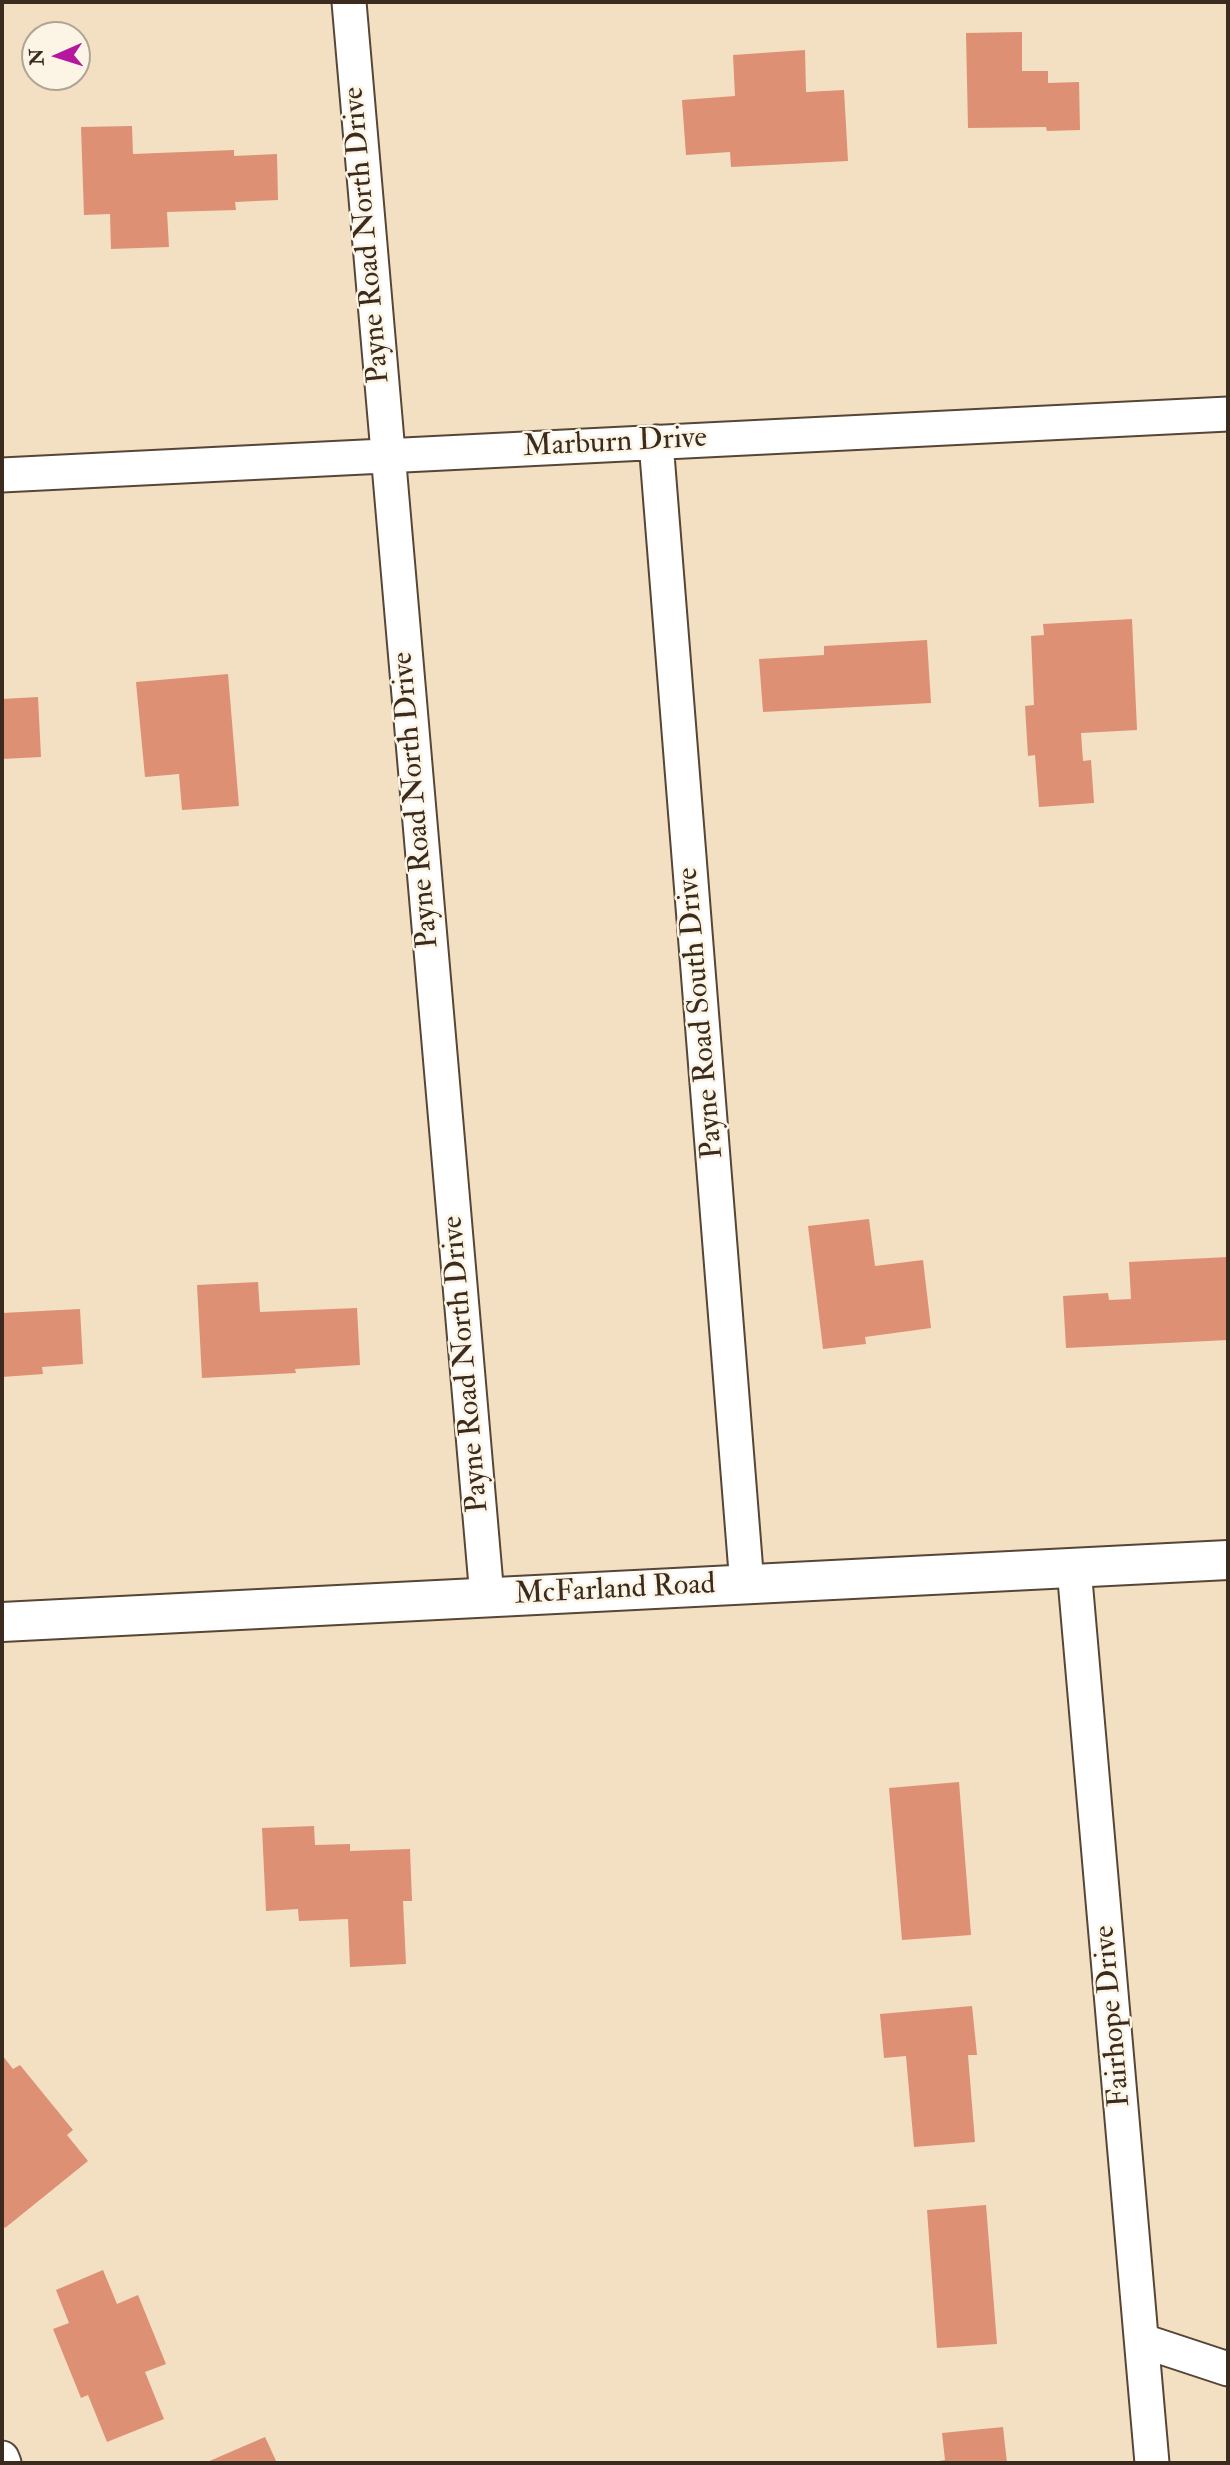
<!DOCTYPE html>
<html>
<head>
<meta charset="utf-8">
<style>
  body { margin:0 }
  #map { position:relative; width:1230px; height:2465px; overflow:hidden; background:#f3dfc1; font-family:"IM FELL Double Pica",serif }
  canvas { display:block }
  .frame { position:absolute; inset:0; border:4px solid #3b2a1e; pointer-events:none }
  .north { position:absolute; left:21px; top:21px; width:70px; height:70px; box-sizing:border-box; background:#fcf5e5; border:2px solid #afa495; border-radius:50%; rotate:267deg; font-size:19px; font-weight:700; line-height:28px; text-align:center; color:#3b2a1e }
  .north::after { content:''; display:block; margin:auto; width:24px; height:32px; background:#b5179e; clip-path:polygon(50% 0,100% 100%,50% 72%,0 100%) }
</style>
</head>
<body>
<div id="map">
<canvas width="1230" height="2465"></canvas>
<div class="frame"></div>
<div class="north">N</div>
</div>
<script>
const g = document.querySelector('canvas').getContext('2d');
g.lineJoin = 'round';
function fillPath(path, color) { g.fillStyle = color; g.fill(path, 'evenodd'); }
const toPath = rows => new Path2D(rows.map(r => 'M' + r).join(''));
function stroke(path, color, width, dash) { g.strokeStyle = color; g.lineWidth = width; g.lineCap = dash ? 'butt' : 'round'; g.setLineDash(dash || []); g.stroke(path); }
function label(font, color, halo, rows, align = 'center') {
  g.font = font + ' "IM FELL Double Pica",serif'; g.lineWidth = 5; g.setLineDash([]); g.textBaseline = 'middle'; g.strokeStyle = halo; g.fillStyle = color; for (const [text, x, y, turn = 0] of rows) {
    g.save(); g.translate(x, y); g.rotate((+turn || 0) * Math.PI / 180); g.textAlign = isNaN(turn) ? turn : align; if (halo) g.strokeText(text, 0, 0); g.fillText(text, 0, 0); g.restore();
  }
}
fillPath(toPath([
  [1022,32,1022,71,1048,71,1048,83,1079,82,1080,130,1047,131,1046,127,968,128,966,33],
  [805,50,806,92,844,90,848,161,731,167,730,152,686,155,682,100,735,96,733,55],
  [132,126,133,154,234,150,234,156,277,154,278,200,235,202,236,210,167,212,169,247,111,249,110,214,84,215,81,127],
  [1132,619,1137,730,1081,733,1083,761,1091,760,1094,803,1039,807,1035,755,1028,756,1025,706,1034,705,1031,636,1044,635,1043,624],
  [927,640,931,703,763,712,759,659,824,655,824,646],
  [228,674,239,806,182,810,179,774,145,777,136,682],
  [38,697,41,757,2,759,2,699],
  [869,1219,875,1266,923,1260,931,1328,865,1337,866,1344,823,1349,808,1226],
  [1228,1257,1228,1340,1066,1348,1063,1296,1108,1293,1109,1300,1131,1299,1129,1262],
  [258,1282,260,1312,357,1308,360,1365,295,1369,296,1373,202,1378,197,1285],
  [80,1309,83,1364,42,1367,43,1374,2,1377,2,1313],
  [959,1782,971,1935,902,1940,889,1788],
  [314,1826,315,1845,350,1844,350,1851,410,1849,412,1901,403,1901,406,1964,350,1967,348,1919,299,1921,298,1909,266,1911,262,1828],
  [972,2006,977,2055,968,2055,975,2142,914,2147,906,2056,884,2058,880,2014],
  [2,2055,13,2069,20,2065,73,2130,67,2135,88,2161,5,2228,2,2224],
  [986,2205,997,2344,937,2348,927,2210],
  [103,2270,117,2304,138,2295,166,2364,145,2372,164,2419,107,2442,88,2395,81,2398,53,2329,69,2323,56,2290],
  [1003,2427,1007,2463,928,2463,945,2460,942,2433],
  [265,2437,277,2463,205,2463]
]), '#de9074');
const minor = toPath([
  [349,2,487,1597],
  [656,442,747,1585],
  [2,475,1228,414],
  [1074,1568,1152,2463],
  [1143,2341,1228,2369],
  [2,2458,4,2463]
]);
const tertiary = toPath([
  [2,1622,1228,1560]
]);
stroke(minor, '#574536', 37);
stroke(tertiary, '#574536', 42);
stroke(minor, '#fff', 33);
stroke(tertiary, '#fff', 38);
label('30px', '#3b2a1e', '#fcf5e5', [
  ["Payne Road North Drive",368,235,-95],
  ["Marburn Drive",615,444,-3],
  ["Payne Road North Drive",417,800,-95],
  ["Payne Road South Drive",702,1013,-95],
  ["Payne Road North Drive",467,1364,-95],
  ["McFarland Road",615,1591,-3],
  ["Fairhope Drive",1114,2016,-95]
]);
</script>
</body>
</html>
